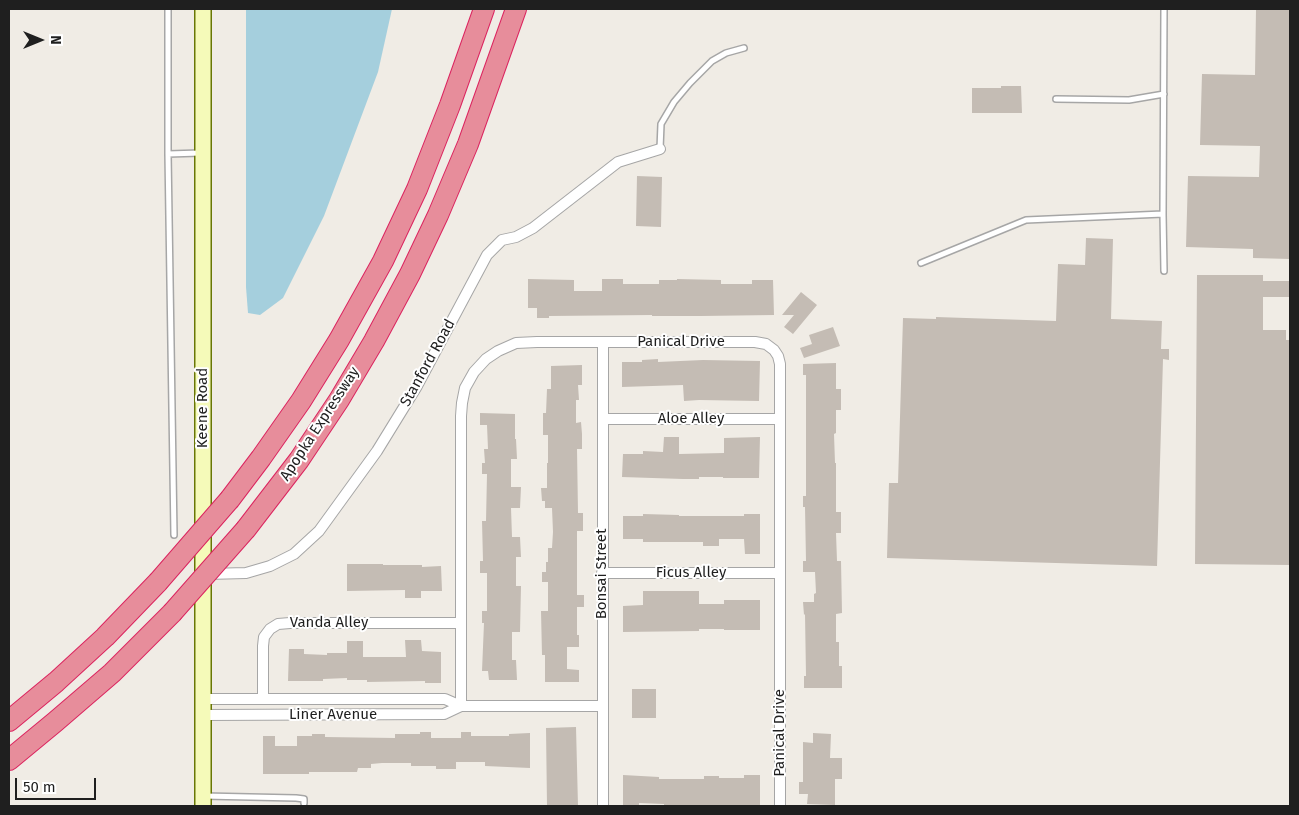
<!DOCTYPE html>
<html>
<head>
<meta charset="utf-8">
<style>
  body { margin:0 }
  #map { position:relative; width:1299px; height:815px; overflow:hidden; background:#f0ece5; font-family:"Fira Sans",sans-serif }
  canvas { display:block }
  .frame { position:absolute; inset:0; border:10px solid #1f1f1f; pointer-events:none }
  .north { position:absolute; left:15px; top:15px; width:50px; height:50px; -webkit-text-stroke:4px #fff; paint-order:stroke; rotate:90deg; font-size:14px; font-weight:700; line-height:20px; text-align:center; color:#1f1f1f }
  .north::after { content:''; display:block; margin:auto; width:18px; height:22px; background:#1f1f1f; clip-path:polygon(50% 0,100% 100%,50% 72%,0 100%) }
  .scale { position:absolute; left:15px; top:778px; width:81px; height:22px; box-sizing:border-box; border:2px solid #1f1f1f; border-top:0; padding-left:6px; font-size:15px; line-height:18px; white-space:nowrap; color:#1f1f1f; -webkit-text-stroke:4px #fff; paint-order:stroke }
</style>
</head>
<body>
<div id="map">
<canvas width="1299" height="815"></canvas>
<div class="frame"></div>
<div class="north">N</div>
<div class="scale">50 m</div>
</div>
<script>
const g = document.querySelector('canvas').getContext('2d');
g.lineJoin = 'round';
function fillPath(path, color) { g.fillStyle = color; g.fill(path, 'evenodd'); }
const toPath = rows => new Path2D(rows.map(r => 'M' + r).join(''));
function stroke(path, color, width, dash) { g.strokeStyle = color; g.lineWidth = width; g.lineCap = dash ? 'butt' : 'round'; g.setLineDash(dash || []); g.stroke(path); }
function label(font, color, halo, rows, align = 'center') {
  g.font = font + ' "Fira Sans",sans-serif'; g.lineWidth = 4; g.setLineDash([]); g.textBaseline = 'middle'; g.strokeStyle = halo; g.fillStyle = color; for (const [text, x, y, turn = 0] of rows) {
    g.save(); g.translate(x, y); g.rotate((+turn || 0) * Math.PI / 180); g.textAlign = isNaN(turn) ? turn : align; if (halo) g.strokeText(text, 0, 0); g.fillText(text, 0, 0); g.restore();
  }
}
fillPath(toPath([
  [246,9,392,9,378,72,324,216,283,298,260,315,248,313,246,287]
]), '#a5cfdd');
fillPath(toPath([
  [1256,9,1290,9,1290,259,1253,258,1253,249,1186,247,1188,176,1259,177,1260,146,1200,145,1202,74,1255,75],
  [1001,86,1021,86,1022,113,972,113,972,88,1001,88],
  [637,176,662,177,661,227,636,226],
  [1086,238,1113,239,1111,319,1162,321,1161,349,1169,349,1169,360,1163,359,1157,566,887,558,889,483,898,483,903,318,936,319,936,317,1056,321,1058,264,1085,265],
  [1197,275,1263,275,1263,281,1290,281,1290,297,1263,297,1263,330,1286,330,1286,340,1290,340,1290,565,1195,564],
  [528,279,574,280,574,291,602,291,602,279,623,279,623,284,659,284,659,280,677,280,677,279,721,280,721,284,752,284,752,280,773,280,774,315,701,316,652,316,652,315,549,316,549,318,537,318,537,308,528,308],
  [801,292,817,305,793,334,784,327,794,315,782,315],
  [833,327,840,346,804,358,800,348,812,344,809,335],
  [658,359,658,362,703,360,760,361,759,401,699,400,684,401,683,385,622,387,622,362,642,362,642,360],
  [836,363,836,389,841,389,841,410,836,410,836,433,834,434,835,463,836,463,836,512,841,512,841,533,836,533,837,561,841,561,842,613,836,614,836,642,839,642,839,666,842,666,842,688,804,688,804,676,806,676,805,614,804,615,803,602,814,602,814,594,816,593,815,572,803,572,803,561,806,561,805,507,803,507,803,496,806,496,806,375,803,375,803,364],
  [582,365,582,385,578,385,579,400,576,400,576,423,581,422,582,434,582,449,577,449,578,513,583,513,583,531,577,531,577,595,584,595,584,607,577,607,577,635,579,635,579,647,567,647,567,669,579,670,579,682,545,682,545,655,542,655,541,611,548,611,548,582,542,582,542,572,546,572,546,562,548,562,548,548,552,548,553,532,552,508,545,508,545,501,542,501,541,488,547,488,547,463,548,463,548,435,543,435,543,413,546,413,547,389,551,389,551,366],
  [480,413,515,414,515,439,516,439,517,459,511,459,511,487,521,487,520,508,511,508,512,537,520,537,521,557,516,557,516,586,521,586,520,632,512,632,512,660,516,660,517,680,489,680,488,671,482,671,484,623,482,623,482,611,487,611,487,573,480,573,480,561,483,561,482,521,486,521,487,474,482,474,482,463,485,463,484,449,488,449,487,425,480,425],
  [664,437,679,437,679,454,724,453,724,438,760,437,759,478,723,478,723,477,699,477,699,479,683,479,622,477,623,454,643,454,643,451,663,452],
  [643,514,679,515,679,516,744,516,744,514,760,514,760,554,745,554,744,539,719,539,719,546,703,546,703,542,643,542,643,539,623,539,623,516,643,516],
  [347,564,383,564,383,565,422,565,422,567,441,566,442,591,421,591,421,598,405,598,405,590,347,591],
  [643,591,699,591,699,604,724,604,724,600,760,600,760,630,724,630,724,629,699,629,699,631,623,632,623,606,643,605],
  [405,640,421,640,422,651,441,652,441,683,425,683,425,681,367,682,367,680,347,680,347,678,323,679,323,681,288,681,289,649,304,649,304,654,327,655,327,653,347,653,347,641,363,641,363,657,406,657],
  [632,689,656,689,656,718,632,718],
  [576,727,578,806,547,806,546,728],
  [420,732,431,732,431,738,461,738,461,732,471,732,471,736,509,736,509,734,530,733,530,768,485,766,485,762,456,762,456,769,436,769,436,766,411,766,411,763,382,763,371,764,371,768,358,768,357,772,309,772,309,774,263,774,263,736,275,736,275,746,297,746,297,736,312,736,312,734,325,734,325,737,395,738,395,734,420,734],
  [813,733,831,734,830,758,842,758,842,779,835,779,835,805,807,804,808,794,799,794,799,782,803,782,803,742,813,743],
  [623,775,659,777,659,779,704,779,704,776,719,776,719,778,744,778,744,775,760,775,760,806,664,806,664,804,639,803,639,806,623,806]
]), '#c4bcb4');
const lane = toPath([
  [168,9,168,154],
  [1056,99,1129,100,1164,94],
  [660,149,661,124,674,102,690,83,712,61,726,53,744,48],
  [921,263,1026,220,1163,214],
  [1164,271,1163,214,1164,9],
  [174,535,168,154,200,153],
  [204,796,296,798,304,799,304,803]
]);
const street = toPath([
  [603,342,603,806],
  [603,419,780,419],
  [602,573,780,573],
  [207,574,246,573,270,566,294,554,319,531,377,451,417,386,487,255,502,240,516,237,533,228,618,162,660,149],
  [203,699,445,699,461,706,602,706],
  [263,699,263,646,264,637,270,629,278,624,290,623,461,623],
  [461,706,461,416,462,403,465,388,474,372,486,359,498,351,516,343,537,342,755,342,766,344,774,350,778,356,780,364,780,806],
  [203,715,444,714,461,706]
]);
const secondary = toPath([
  [203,9,203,806]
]);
const highway = toPath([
  [230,499,261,458,301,401,339,340,383,261,417,189,450,105,484,9],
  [246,529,299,460,339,400,374,341,410,274,438,215,468,144,516,9],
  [9,721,56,682,105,637,158,582],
  [9,760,55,722,112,673,172,613]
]);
stroke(lane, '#a6a6a6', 8);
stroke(street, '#a6a6a6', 12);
stroke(secondary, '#687705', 18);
stroke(highway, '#db245f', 22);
stroke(lane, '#fff', 5);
stroke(street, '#fff', 10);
stroke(secondary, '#f5fab9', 15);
stroke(highway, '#e78d9b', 20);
const highwayBridge = toPath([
  [158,582,230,499],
  [172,613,246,529]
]);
stroke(highwayBridge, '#db245f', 22, []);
stroke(highwayBridge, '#e78d9b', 20);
label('15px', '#1f1f1f', '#fff', [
  ["Panical Drive",681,342],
  ["Stanford Road",428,363,-61],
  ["Keene Road",203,408,-90],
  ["Aloe Alley",691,419],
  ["Apopka Expressway",320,424,-57],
  ["Ficus Alley",691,573],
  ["Bonsai Street",602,574,-90],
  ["Vanda Alley",329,623],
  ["Liner Avenue",333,715],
  ["Panical Drive",780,733,-90]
]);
</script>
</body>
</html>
